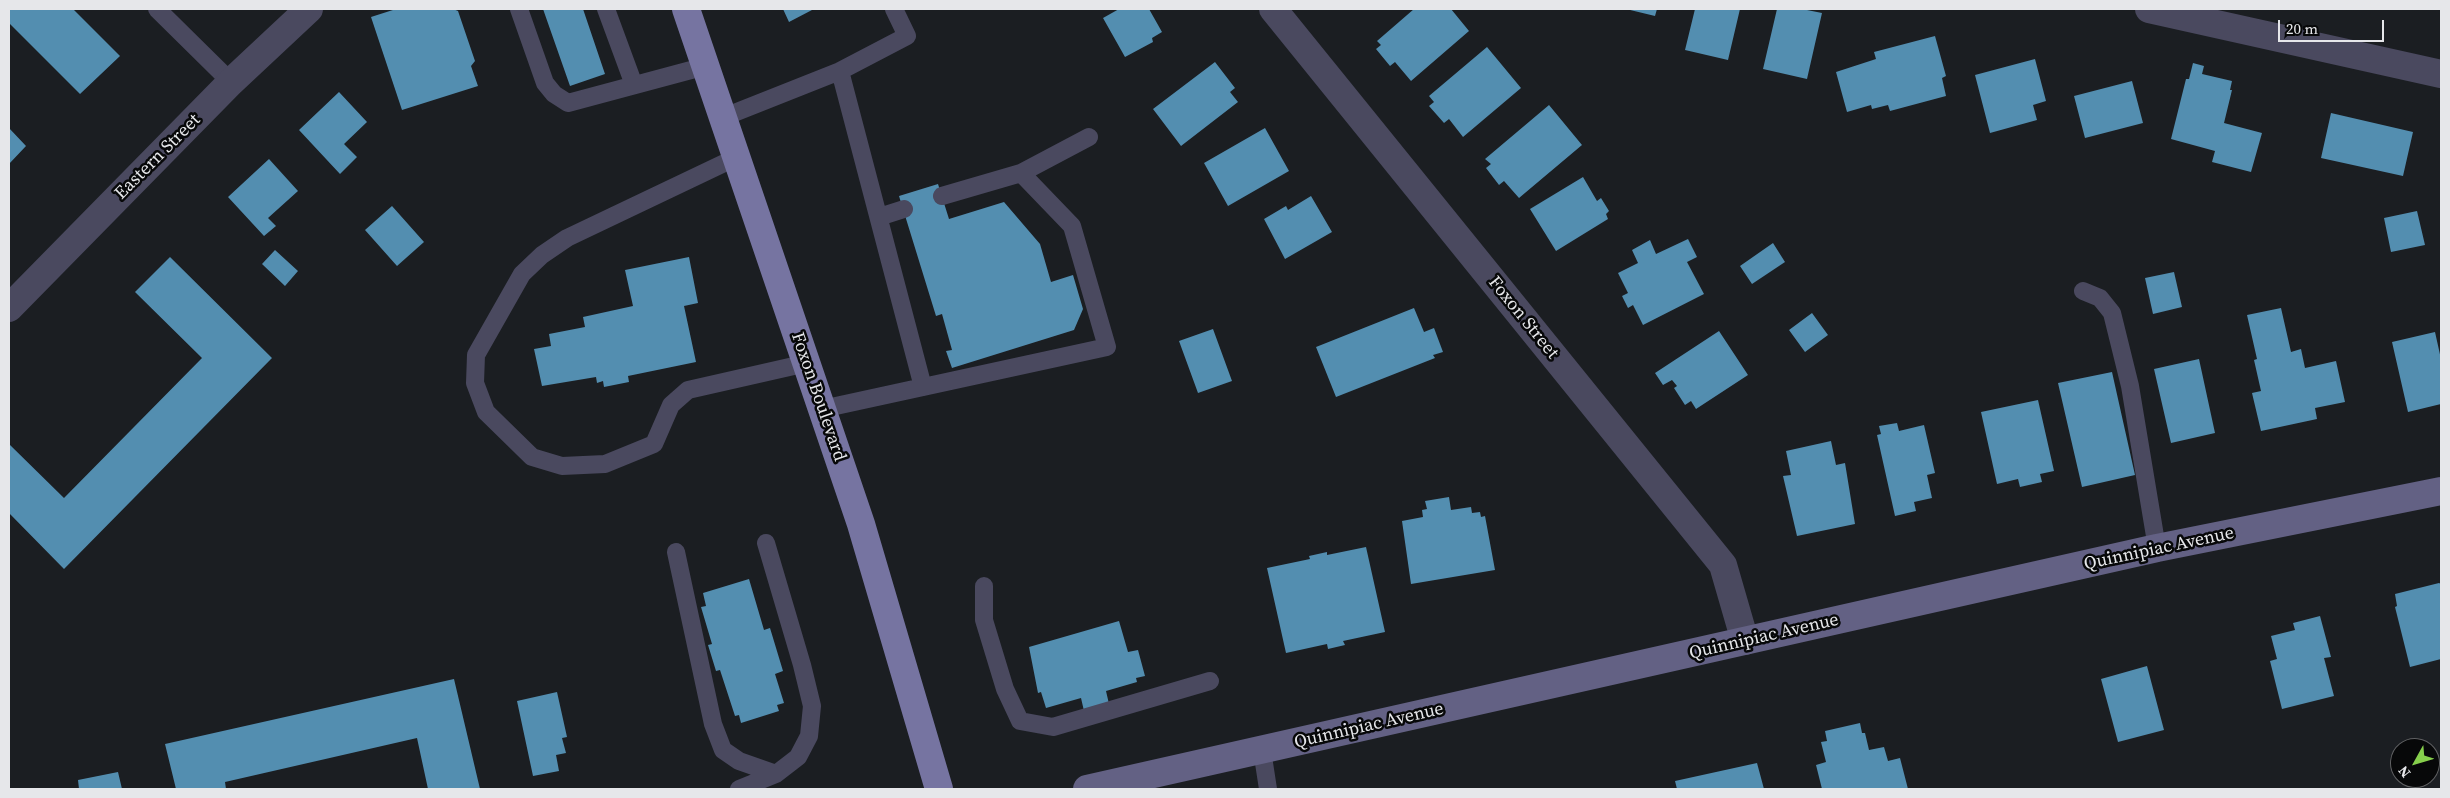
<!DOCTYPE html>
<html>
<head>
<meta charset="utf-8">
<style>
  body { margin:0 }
  #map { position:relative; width:2450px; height:798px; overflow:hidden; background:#1b1e22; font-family:"Source Serif 4",serif }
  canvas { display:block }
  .frame { position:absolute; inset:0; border:10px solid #e6e7ea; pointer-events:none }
  .north { position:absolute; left:2390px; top:738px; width:50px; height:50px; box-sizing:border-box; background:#070809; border:1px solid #606163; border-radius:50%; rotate:231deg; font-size:14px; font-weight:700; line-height:20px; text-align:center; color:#e6e7ea }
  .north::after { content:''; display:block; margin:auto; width:18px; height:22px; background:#86cf4c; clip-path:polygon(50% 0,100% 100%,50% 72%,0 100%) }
  .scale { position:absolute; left:2278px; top:20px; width:106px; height:22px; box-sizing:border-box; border:2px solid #e6e7ea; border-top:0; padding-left:6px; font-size:15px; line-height:18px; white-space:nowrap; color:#e6e7ea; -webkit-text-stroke:4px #070809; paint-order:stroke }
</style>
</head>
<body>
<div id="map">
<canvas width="2450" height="798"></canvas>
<div class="frame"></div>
<div class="north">N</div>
<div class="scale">20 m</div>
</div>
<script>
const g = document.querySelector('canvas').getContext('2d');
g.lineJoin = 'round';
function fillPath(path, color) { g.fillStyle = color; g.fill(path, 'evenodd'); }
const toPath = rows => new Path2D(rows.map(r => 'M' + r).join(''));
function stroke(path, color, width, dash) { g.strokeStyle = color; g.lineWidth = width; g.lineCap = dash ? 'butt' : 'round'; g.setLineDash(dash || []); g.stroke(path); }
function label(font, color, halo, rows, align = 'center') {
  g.font = font + ' "Source Serif 4",serif'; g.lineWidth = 5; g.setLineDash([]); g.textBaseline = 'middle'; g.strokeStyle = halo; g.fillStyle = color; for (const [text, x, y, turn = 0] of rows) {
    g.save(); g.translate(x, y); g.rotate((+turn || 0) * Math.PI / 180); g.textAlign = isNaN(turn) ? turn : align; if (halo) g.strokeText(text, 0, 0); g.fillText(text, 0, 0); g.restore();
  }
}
fillPath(toPath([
  [9,9,73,9,120,56,80,94,9,23],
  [396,9,453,9,458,11,475,61,471,66,478,86,402,110,371,17],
  [543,9,583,9,605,74,570,86],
  [783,9,812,9,812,10,789,22],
  [1119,9,1149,9,1162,32,1152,38,1153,42,1125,57,1103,18],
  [1414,9,1451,9,1469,31,1411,81,1395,62,1390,66,1376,49,1381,45,1377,41],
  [1626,9,1657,9,1655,16],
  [1695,9,1740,9,1728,60,1685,50],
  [1777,9,1802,9,1822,13,1807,79,1763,69],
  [1935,36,1946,76,1942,78,1946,96,1890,111,1888,105,1872,109,1871,105,1847,112,1836,72,1876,59,1874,52],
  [1487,47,1521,88,1463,137,1449,119,1444,123,1429,106,1434,102,1429,96],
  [2035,59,2046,101,2033,105,2037,120,1990,133,1975,75],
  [1215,62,1235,88,1230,92,1238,102,1181,146,1153,109],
  [2193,63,2204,66,2202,74,2232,81,2230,90,2232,90,2224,123,2262,133,2251,172,2212,162,2215,151,2171,139,2186,79,2189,79],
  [2132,81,2143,123,2085,138,2074,96],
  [339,92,367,122,344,144,357,157,340,174,299,130],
  [1549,105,1582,145,1519,198,1504,181,1499,185,1486,168,1491,164,1485,159],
  [2331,113,2413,132,2403,176,2321,158],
  [9,128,26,146,9,164],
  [1265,128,1289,171,1228,206,1204,163],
  [269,159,298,191,268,218,276,226,264,236,228,197],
  [1583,177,1597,201,1601,198,1609,211,1606,214,1608,219,1556,251,1530,209],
  [938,184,949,219,1004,202,1040,244,1051,282,1073,275,1083,309,1074,330,952,368,946,351,952,350,942,314,936,316,899,196],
  [1311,196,1332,232,1285,259,1264,219,1286,206,1288,210],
  [392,206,424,242,397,266,365,230],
  [2417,211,2425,245,2391,252,2384,218],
  [1688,239,1697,257,1687,262,1704,294,1643,325,1633,305,1628,308,1622,296,1628,293,1618,273,1638,263,1632,250,1650,240,1656,254],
  [1773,243,1785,262,1752,284,1740,266],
  [275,250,298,271,285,286,262,264],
  [170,257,272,358,64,569,9,513,9,444,64,498,202,358,135,292],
  [689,257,698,303,684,306,696,362,628,376,629,382,604,387,603,381,597,383,596,377,542,386,534,349,551,346,549,334,585,327,583,317,633,306,625,270],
  [2174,272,2182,307,2153,314,2145,278],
  [1414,308,1424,332,1434,328,1443,352,1433,355,1435,358,1336,397,1316,347],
  [2281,308,2291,352,2301,349,2305,368,2336,361,2345,402,2315,408,2317,419,2261,431,2252,393,2261,391,2254,360,2257,359,2247,315],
  [1812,313,1828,335,1805,352,1789,330],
  [1213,329,1232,381,1198,393,1179,341],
  [1719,331,1748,375,1696,409,1691,401,1685,405,1674,388,1677,386,1672,380,1663,385,1655,373],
  [2435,332,2441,359,2441,404,2408,412,2392,342],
  [2199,359,2215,433,2171,443,2154,369],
  [2112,372,2135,475,2082,487,2058,383],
  [2038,400,2054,471,2040,474,2042,482,2020,487,2018,479,1997,484,1981,412],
  [1897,423,1899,431,1924,425,1935,473,1927,475,1932,498,1914,502,1916,511,1895,516,1877,435,1881,434,1879,426],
  [1831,441,1836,465,1845,463,1855,524,1797,536,1783,476,1791,475,1786,451],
  [1449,497,1451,510,1471,507,1472,513,1480,512,1481,517,1485,516,1495,570,1411,584,1402,521,1423,517,1422,510,1427,509,1425,501],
  [1366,547,1385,632,1343,641,1345,645,1328,649,1327,644,1286,653,1267,568,1310,559,1309,556,1327,552,1327,555],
  [749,579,764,630,770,628,783,671,775,674,784,703,777,705,779,711,741,723,739,715,735,716,720,670,716,671,708,645,712,644,701,607,706,606,703,593],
  [2439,583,2441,584,2441,659,2410,667,2395,607,2397,606,2395,594],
  [2320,616,2331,657,2324,658,2334,696,2282,709,2270,661,2277,659,2271,636,2295,630,2293,623],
  [1119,621,1128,652,1138,650,1145,676,1136,678,1137,682,1106,691,1109,704,1084,711,1081,698,1046,708,1041,692,1038,693,1029,647],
  [2147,666,2164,730,2118,742,2101,679],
  [454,679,480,789,428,789,417,738,225,782,226,789,176,789,165,744],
  [557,692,567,737,562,738,566,753,556,755,559,771,533,776,517,701],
  [1860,723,1862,733,1865,733,1869,750,1884,747,1888,761,1900,758,1908,789,1822,789,1816,765,1826,762,1821,742,1827,741,1825,731],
  [1757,763,1764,789,1677,789,1675,781],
  [118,772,122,789,79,789,78,780]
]), '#538eb0');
stroke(toPath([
  [157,9,231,82],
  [519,9,545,83,554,94,568,103,706,66],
  [606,9,634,85],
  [840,71,907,36,894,9],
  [724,117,840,71,923,387],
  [737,157,567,238,542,255,522,274,476,355,475,383,486,412,532,457,562,466,605,464,654,444,671,405,688,390,807,363],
  [942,196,1021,173,1089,137],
  [879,217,904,209],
  [2083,291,2100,298,2112,313,2130,386,2157,548],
  [822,409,1107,347,1072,226,1021,173],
  [676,552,713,724,723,750,739,761,776,774],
  [984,586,984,620,1005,689,1020,721,1053,727,1210,681],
  [1262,750,1268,789],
  [739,789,776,774,798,757,809,736,812,706,802,665,766,543]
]), '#4a495f', 18);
stroke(toPath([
  [1273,9,1723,565,1745,641],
  [2149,9,2441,74],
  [9,308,231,82,309,9]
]), '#4a495f', 28);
stroke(toPath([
  [1087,789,2157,548,2441,491]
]), '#636184', 28);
stroke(toPath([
  [686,9,861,524,939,789]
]), '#7674a1', 28);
label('18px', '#e6e7ea', '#070809', [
  ["Eastern Street",158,157,-45],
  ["Foxon Street",1523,318,51],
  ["Foxon Boulevard",818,397,71],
  ["Quinnipiac Avenue",2159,549,-12],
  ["Quinnipiac Avenue",1764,637,-13],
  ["Quinnipiac Avenue",1369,726,-13]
]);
</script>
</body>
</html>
